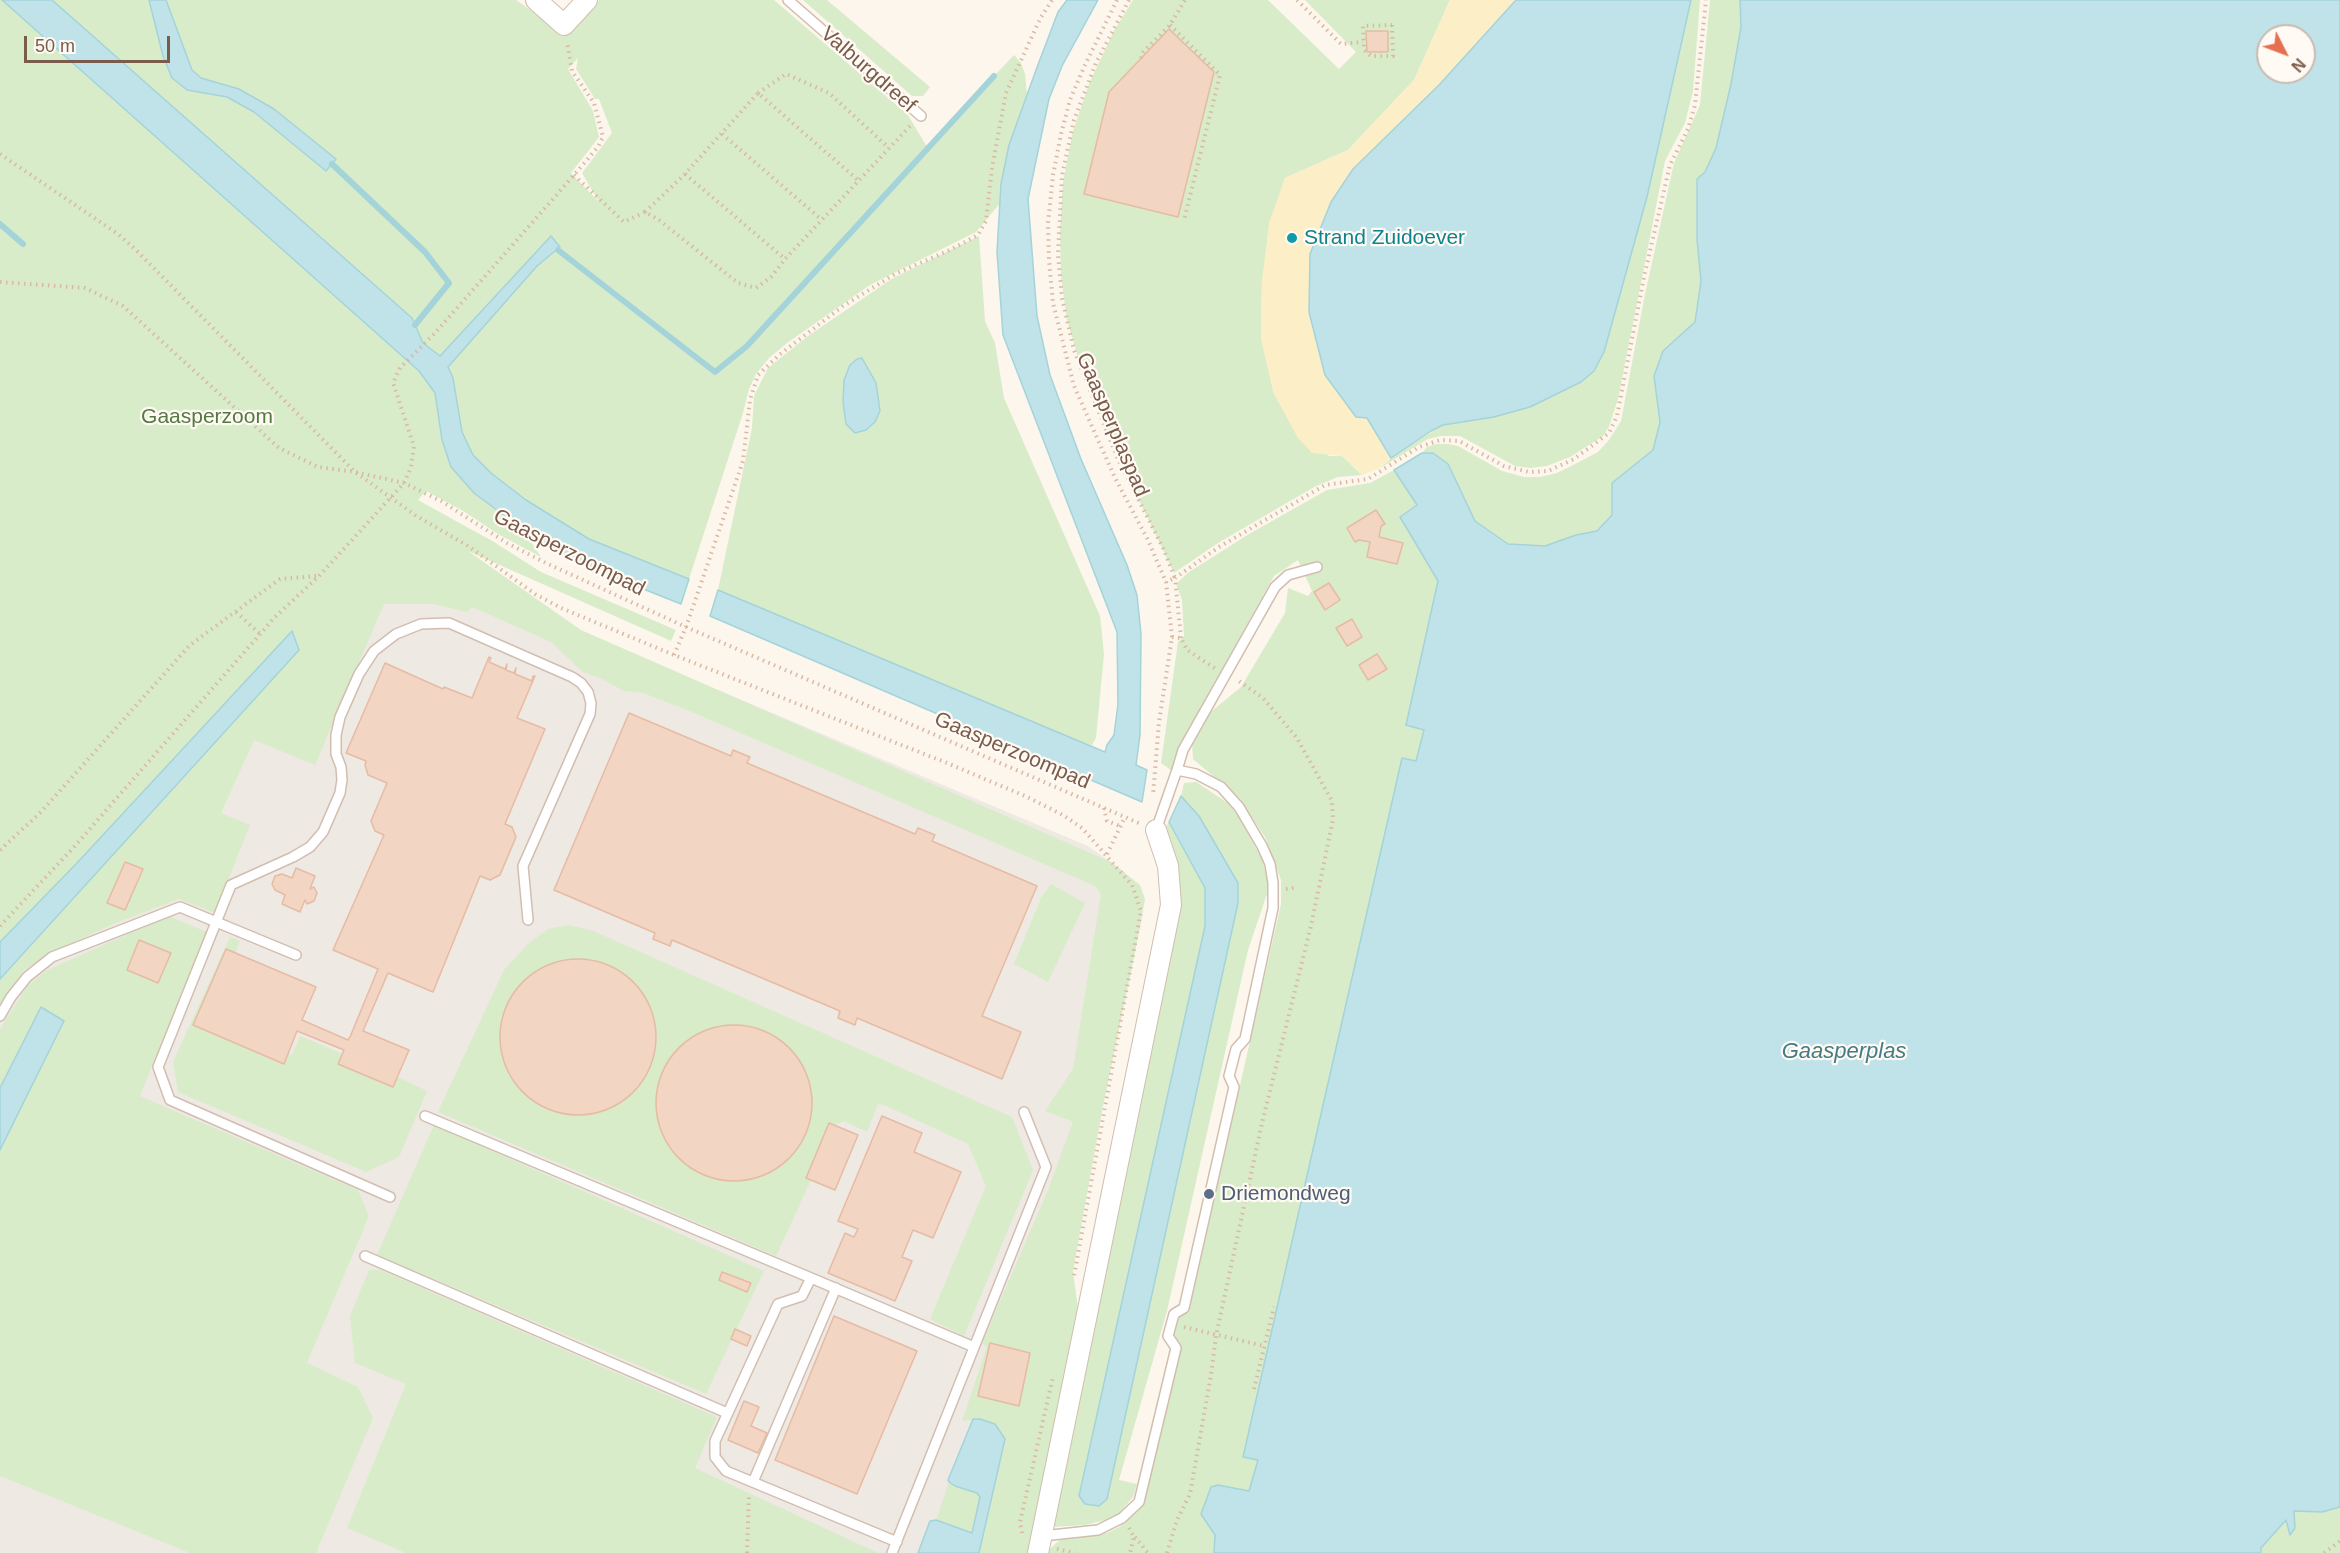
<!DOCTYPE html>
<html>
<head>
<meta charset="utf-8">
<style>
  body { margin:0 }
  #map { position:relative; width:2340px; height:1553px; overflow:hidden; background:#fdf6ec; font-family:Arial,sans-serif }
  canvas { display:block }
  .north { position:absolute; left:2256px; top:24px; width:60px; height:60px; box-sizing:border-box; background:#fffaf3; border:2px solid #cabbb1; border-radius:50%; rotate:132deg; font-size:16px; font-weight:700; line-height:24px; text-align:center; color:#7a5c4d }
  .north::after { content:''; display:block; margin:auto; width:21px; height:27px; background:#e76f51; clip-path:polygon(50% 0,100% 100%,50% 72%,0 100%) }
  .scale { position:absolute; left:24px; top:36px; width:146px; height:27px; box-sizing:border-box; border:3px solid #7a5c4d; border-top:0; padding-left:8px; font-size:18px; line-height:21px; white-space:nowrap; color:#7a5c4d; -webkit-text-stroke:4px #fffaf3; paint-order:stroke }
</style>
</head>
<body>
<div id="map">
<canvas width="2340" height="1553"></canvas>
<div class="north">N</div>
<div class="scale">50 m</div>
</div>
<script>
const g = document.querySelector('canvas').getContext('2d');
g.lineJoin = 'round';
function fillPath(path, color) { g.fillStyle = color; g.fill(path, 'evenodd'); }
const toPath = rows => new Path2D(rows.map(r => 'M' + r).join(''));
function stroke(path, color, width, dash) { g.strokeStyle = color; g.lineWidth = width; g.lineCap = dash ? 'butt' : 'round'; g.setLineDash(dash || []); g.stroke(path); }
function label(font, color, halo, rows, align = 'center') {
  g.font = font + ' Arial,sans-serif'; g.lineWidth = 4.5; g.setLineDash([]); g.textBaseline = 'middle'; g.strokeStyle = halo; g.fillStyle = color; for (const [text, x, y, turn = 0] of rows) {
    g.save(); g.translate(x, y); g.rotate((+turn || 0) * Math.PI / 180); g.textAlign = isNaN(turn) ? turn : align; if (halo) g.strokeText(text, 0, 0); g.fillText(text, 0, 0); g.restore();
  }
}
fillPath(toPath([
  [374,545,1088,846,1126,873,1012,1553,0,1553,0,939]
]), '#efe9e4');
fillPath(toPath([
  [0,0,516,0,539,16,557,25,576,24,599,0,774,0,908,115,927,147,1014,55,1021,63,1025,74,1027,95,1001,202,976,232,870,285,787,343,769,358,756,374,749,389,743,413,689,579,589,539,526,500,491,473,473,455,462,432,453,378,448,367,537,266,560,248,551,236,442,354,465,452,507,519,525,532,541,557,498,534,465,512,426,491,418,500,494,542,541,572,676,630,671,641,468,551,581,630,1111,862,1140,885,1145,899,1140,928,1103,1106,1073,1271,1079,1317,1031,1553,979,1553,1005,1439,980,1419,962,1421,987,1347,982,1343,1048,1190,1073,1122,1045,1111,1073,1069,1101,894,1095,886,692,712,643,693,624,691,602,679,583,672,551,642,472,607,467,612,433,604,384,604,315,765,254,740,221,813,250,825,215,913,179,899,113,924,48,954,24,970,0,1004],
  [578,58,576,69,595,99,599,99,612,133,582,173,599,202,571,173,599,137,593,111,568,69],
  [803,0,827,0,930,87,923,96,912,96],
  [1133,0,1268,0,1339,69,1356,52,1305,0,1450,0,1414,80,1348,150,1285,178,1262,281,1261,338,1274,394,1329,456,1342,456,1362,475,1338,477,1316,486,1218,543,1174,573,1128,477,1081,367,1067,320,1061,275,1060,231,1063,182,1073,131,1089,84,1114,31],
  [1691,0,1700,0,1693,91,1685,123,1665,161,1618,399,1609,427,1603,436,1570,457,1547,466,1530,468,1515,466,1460,436,1441,436,1428,439,1380,468,1396,454,1443,425,1494,417,1581,382,1604,352,1647,197],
  [1710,0,1740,0,1741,26,1731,84,1716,148,1705,172,1697,179,1697,239,1701,281,1695,322,1663,351,1654,376,1660,422,1653,450,1612,483,1612,515,1597,531,1576,535,1545,546,1508,544,1475,521,1448,464,1433,453,1422,453,1427,447,1436,444,1448,444,1458,446,1502,471,1524,477,1540,477,1557,473,1579,462,1598,452,1609,440,1621,421,1645,294,1674,163,1700,105],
  [979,236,985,321,995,343,1004,398,1100,616,1104,654,1096,738,1092,745,1078,741,718,590,752,428,754,396,768,368,808,336,893,278],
  [1394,470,1418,505,1401,518,1439,581,1406,724,1424,730,1416,761,1403,758,1244,1457,1258,1460,1249,1491,1218,1485,1201,1514,1215,1535,1214,1553,1045,1553,1062,1538,1107,1533,1119,1527,1139,1510,1144,1503,1181,1346,1173,1334,1176,1320,1189,1311,1281,904,1281,880,1265,837,1239,798,1193,759,1192,742,1207,715,1241,687,1285,613,1288,588,1308,596,1312,591,1298,560,1274,576,1180,745,1172,771,1161,763,1178,642,1184,636,1182,600,1176,584,1189,572,1249,534,1327,490,1370,483],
  [1196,782,1228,803,1237,814,1263,861,1269,888,1248,950,1167,1311,1119,1480,1137,1484,1133,1497,1116,1517,1086,1525,1051,1527,1067,1465,1176,920,1178,884,1166,827,1169,822,1205,888,1205,926,1079,1496,1085,1504,1107,1499,1238,904,1238,882,1199,816,1181,796,1184,783],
  [1051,884,1085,903,1048,982,1014,964,1041,898],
  [168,916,207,932,140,1096,358,1190,369,1216,307,1363,358,1387,373,1418,316,1553,190,1553,0,1476,0,1150,64,1021,40,1008,0,1088,0,1029,27,987,45,971],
  [569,925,591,930,1012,1117,1033,1170,964,1336,930,1319,986,1186,968,1144,884,1105,878,1104,867,1132,844,1121,837,1124,776,1256,438,1112,504,970,529,943,548,929],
  [230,937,240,941,208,1020,292,1055,300,1036,398,1077,427,1091,399,1157,366,1172,178,1092,173,1062],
  [434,1125,764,1271,706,1394,377,1255],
  [369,1270,381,1270,717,1417,695,1468,878,1553,406,1553,347,1528,406,1384,355,1363,350,1316],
  [949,1482,977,1493,980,1497,971,1533,936,1520],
  [2340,1483,2340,1553,2244,1553,2293,1493]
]), '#d8ecc9');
fillPath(toPath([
  [1450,0,1516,0,1439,85,1367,418,1391,458,1380,468,1362,475,1342,456,1312,453,1298,438,1274,394,1261,338,1262,281,1269,223,1285,178,1348,150,1414,80]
]), '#fcefc7');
const water = toPath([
  [2,0,52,0,412,318,423,343,440,356,551,236,560,247,537,266,448,367,453,378,462,432,473,455,491,473,526,500,589,539,689,579,681,604,583,565,545,546,474,493,451,467,442,440,435,393,419,371,2,0],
  [149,0,166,0,192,70,201,78,239,89,274,109,336,159,326,171,254,112,227,97,187,90,172,78,163,56,149,0],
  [1067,0,1098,0,1062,66,1049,99,1028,199,1037,316,1050,375,1081,459,1127,565,1137,595,1141,634,1140,735,1136,765,1147,770,1142,802,710,616,718,590,1105,752,1107,745,1114,735,1118,704,1117,632,1003,335,997,252,1001,184,1009,145,1036,70,1058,12,1067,0],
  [1516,0,1691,0,1647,197,1604,352,1594,371,1581,382,1530,407,1494,417,1443,425,1431,431,1391,458,1367,418,1356,417,1325,375,1309,312,1310,254,1331,202,1353,169,1439,85,1516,0],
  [1740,0,2340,0,2340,1507,2322,1512,2294,1511,2295,1528,2290,1535,2286,1520,2261,1548,2261,1553,1214,1553,1215,1535,1201,1514,1211,1487,1218,1485,1249,1491,1258,1460,1243,1457,1402,758,1416,761,1424,730,1406,725,1438,581,1400,517,1417,505,1394,470,1422,453,1433,453,1448,464,1475,521,1508,544,1545,546,1576,535,1597,531,1612,515,1612,483,1653,450,1660,422,1654,376,1663,351,1695,322,1701,281,1697,239,1697,179,1705,172,1716,148,1731,84,1741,27,1740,0],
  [2268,36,2304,36,2304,72,2268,72,2268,36],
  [862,358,876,383,880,411,875,422,866,430,855,433,846,424,843,402,844,380,850,365,857,359,862,358],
  [292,631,299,650,0,979,0,942,77,863,292,631],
  [1181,796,1199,816,1238,883,1238,903,1107,1499,1099,1506,1085,1504,1079,1496,1205,926,1205,888,1169,822,1181,796],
  [41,1007,64,1021,0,1150,0,1088,41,1007],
  [973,1419,980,1419,995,1424,1005,1439,979,1553,918,1553,930,1521,936,1520,972,1533,980,1497,977,1493,955,1486,949,1482,948,1480,973,1419]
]);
fillPath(water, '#bfe3e8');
stroke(water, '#a5d3da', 1.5);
stroke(toPath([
  [332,164,425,252,449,283,415,325],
  [0,224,23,244],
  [558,250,715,372,747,346,994,76]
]), '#a5d3da', 6);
const building = toPath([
  [1169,29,1214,72,1178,217,1084,194,1109,92,1169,29],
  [1366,31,1388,31,1388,52,1367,52,1366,31],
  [1376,510,1385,524,1381,526,1379,537,1403,543,1397,564,1367,557,1370,542,1359,540,1355,542,1347,528,1376,510],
  [1329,583,1340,600,1325,610,1314,592,1329,583],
  [1352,619,1362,637,1347,646,1336,628,1352,619],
  [1377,654,1387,669,1368,680,1359,665,1377,654],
  [489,657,491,658,489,662,505,669,507,664,506,670,514,673,516,668,515,674,532,681,533,676,535,676,517,718,545,729,505,824,512,827,516,837,500,875,490,880,480,876,433,992,388,973,363,1031,409,1050,393,1087,338,1064,344,1050,297,1031,284,1064,193,1025,226,949,316,987,302,1020,348,1040,350,1037,378,969,333,950,384,835,375,831,371,821,387,783,368,775,365,765,366,761,346,753,385,663,443,689,444,687,472,698,489,657],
  [629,713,731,756,733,750,750,757,747,763,915,834,918,828,935,835,932,841,1037,886,982,1016,1021,1032,1002,1079,857,1018,855,1025,838,1018,840,1011,672,940,670,946,653,939,655,933,554,890,629,713],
  [125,862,143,869,125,910,107,903,125,862],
  [296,868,315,876,310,889,314,887,317,893,314,901,307,904,305,900,300,912,282,904,285,895,275,890,272,884,275,876,282,874,292,878,296,868],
  [139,940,171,953,158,983,127,970,139,940],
  '500 1037a78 78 0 1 1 156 0a78 78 0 1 1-156 0Z',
  '656 1103a78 78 0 1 1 156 0a78 78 0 1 1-156 0Z',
  [882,1116,922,1133,914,1152,961,1172,933,1238,913,1230,902,1257,912,1261,895,1301,828,1273,845,1233,854,1237,858,1229,838,1221,882,1116],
  [829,1123,858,1135,835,1190,806,1178,829,1123],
  [722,1272,751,1283,747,1292,719,1280,722,1272],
  [834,1316,917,1351,857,1494,775,1460,834,1316],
  [735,1329,751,1336,747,1346,731,1339,735,1329],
  [990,1343,1030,1353,1019,1406,978,1396,990,1343],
  [744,1401,759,1407,751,1426,767,1433,758,1453,728,1440,744,1401]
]);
fillPath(building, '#f3d5c3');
stroke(building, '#e6bba3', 1.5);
const lane = toPath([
  [788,0,921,116],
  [1177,770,1183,750,1275,587,1288,575,1317,567],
  [0,1016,11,997,27,977,52,957,180,907,296,955],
  [425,1116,811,1278,802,1296,778,1304,715,1441,715,1457,726,1471,897,1542],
  [390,1197,170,1100,158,1067,231,885,293,857,310,847,323,832,340,793,342,780,341,767,336,754,336,735,340,717,359,674,374,651,396,634,421,624,449,623,572,677,581,683,588,692,591,703,590,714,523,866,528,920],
  [365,1256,727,1413],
  [811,1278,974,1347],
  [753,1482,836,1288],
  [1042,1536,1098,1530,1122,1518,1139,1502,1176,1348,1168,1336,1174,1314,1184,1308,1234,1087,1229,1076,1236,1049,1245,1039,1273,908,1273,883,1270,864,1262,846,1239,807,1221,787,1196,774,1177,770,1156,830],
  [892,1553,1046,1167,1024,1112]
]);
const street = toPath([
  [536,0,564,25,587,0],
  [1038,1553,1171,905,1168,866,1156,830]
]);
stroke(lane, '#d1beb0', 12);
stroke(street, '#d1beb0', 22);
stroke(toPath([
  [1117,0,1084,67,1070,100,1061,134,1053,175,1048,223,1049,260,1053,303,1074,386,1115,478,1148,540,1166,582,1172,637,1159,722,1153,795],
  [1129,0,1096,63,1074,120,1062,176,1058,254,1062,298,1074,350,1118,459,1163,548,1175,578,1166,582],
  [1297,0,1341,44,1363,42],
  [1170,25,1220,75,1184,220],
  [1392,25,1393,56,1371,56,1364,50,1363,26,1392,25],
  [1141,58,1142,53,1170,25,1185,0],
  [758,93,786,74,829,93,889,148],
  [722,134,822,220],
  [0,154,118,234,135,249,355,472,415,515,468,546,535,594,561,608,674,655,947,763,1025,796,1063,815,1082,828,1132,885,1141,911,1074,1276],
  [685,174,785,259],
  [574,175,624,222,645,212,659,220,738,283,756,288,771,277,785,259,911,125],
  [645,212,685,174,758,93,859,181],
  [0,282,85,288,123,306,279,448,318,467,355,472,404,483,441,501,507,543,548,564,686,627,1141,824],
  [236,612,260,634],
  [1172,637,1181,638,1187,650,1216,669],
  [1181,638,1175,578,1219,547,1325,485,1368,479,1419,447,1440,440,1459,441,1504,466,1529,472,1548,471,1574,459,1609,433,1617,416,1644,277,1670,165,1688,129,1695,105,1706,0],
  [674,655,686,627,743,461,750,400,758,375,779,355,843,306,895,274,952,249,978,235,986,221,992,168,1006,93,1040,19,1052,0],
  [1104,808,1107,821,1120,826],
  [0,850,41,812,190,645,280,579,317,576],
  [1107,854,1125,817],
  [1286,889,1297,887],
  [0,926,74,847,275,617,319,576,404,483,411,467,414,446,393,383,400,368,435,333,574,175,598,147,603,137,594,103,572,71,567,42],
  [1184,1327,1264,1346],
  [1254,1389,1274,1307],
  [1129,1528,1134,1537,1130,1553],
  [1022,1533,1020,1522,1053,1377],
  [1135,1537,1148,1553],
  [1057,1549,1075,1553],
  [747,1553,749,1494],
  [1167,1553,1177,1520,1190,1494,1211,1375,1216,1336,1262,1123,1311,926,1333,819,1332,801,1297,738,1263,698,1236,679],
  [2324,1553,2340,1541]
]), '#d9b8a5', 4, [1.5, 4.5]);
stroke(lane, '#fff', 9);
stroke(street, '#fff', 20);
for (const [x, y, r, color] of [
  [1292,238,6,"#0f9aa8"],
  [1209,1194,6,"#5c6f8a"]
]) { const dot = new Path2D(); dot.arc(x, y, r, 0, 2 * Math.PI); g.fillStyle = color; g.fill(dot); stroke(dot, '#fffaf3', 2); }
label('21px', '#7a5c4d', '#fffaf3', [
  ["Valburgdreef",868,70,41],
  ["Gaasperplaspad",1112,425,67],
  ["Gaasperzoompad",569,553,27],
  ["Gaasperzoompad",1012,751,23]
]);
label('21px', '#0d838f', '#fffaf3', [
  ["Strand Zuidoever",1304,238]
], 'left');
label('21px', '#537a41', '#fffaf3', [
  ["Gaasperzoom",207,417]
]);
label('21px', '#4e5e75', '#fffaf3', [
  ["Driemondweg",1221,1194]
], 'left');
label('italic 22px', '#437c86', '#fffaf3', [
  ["Gaasperplas",1844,1052]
]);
</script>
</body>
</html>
